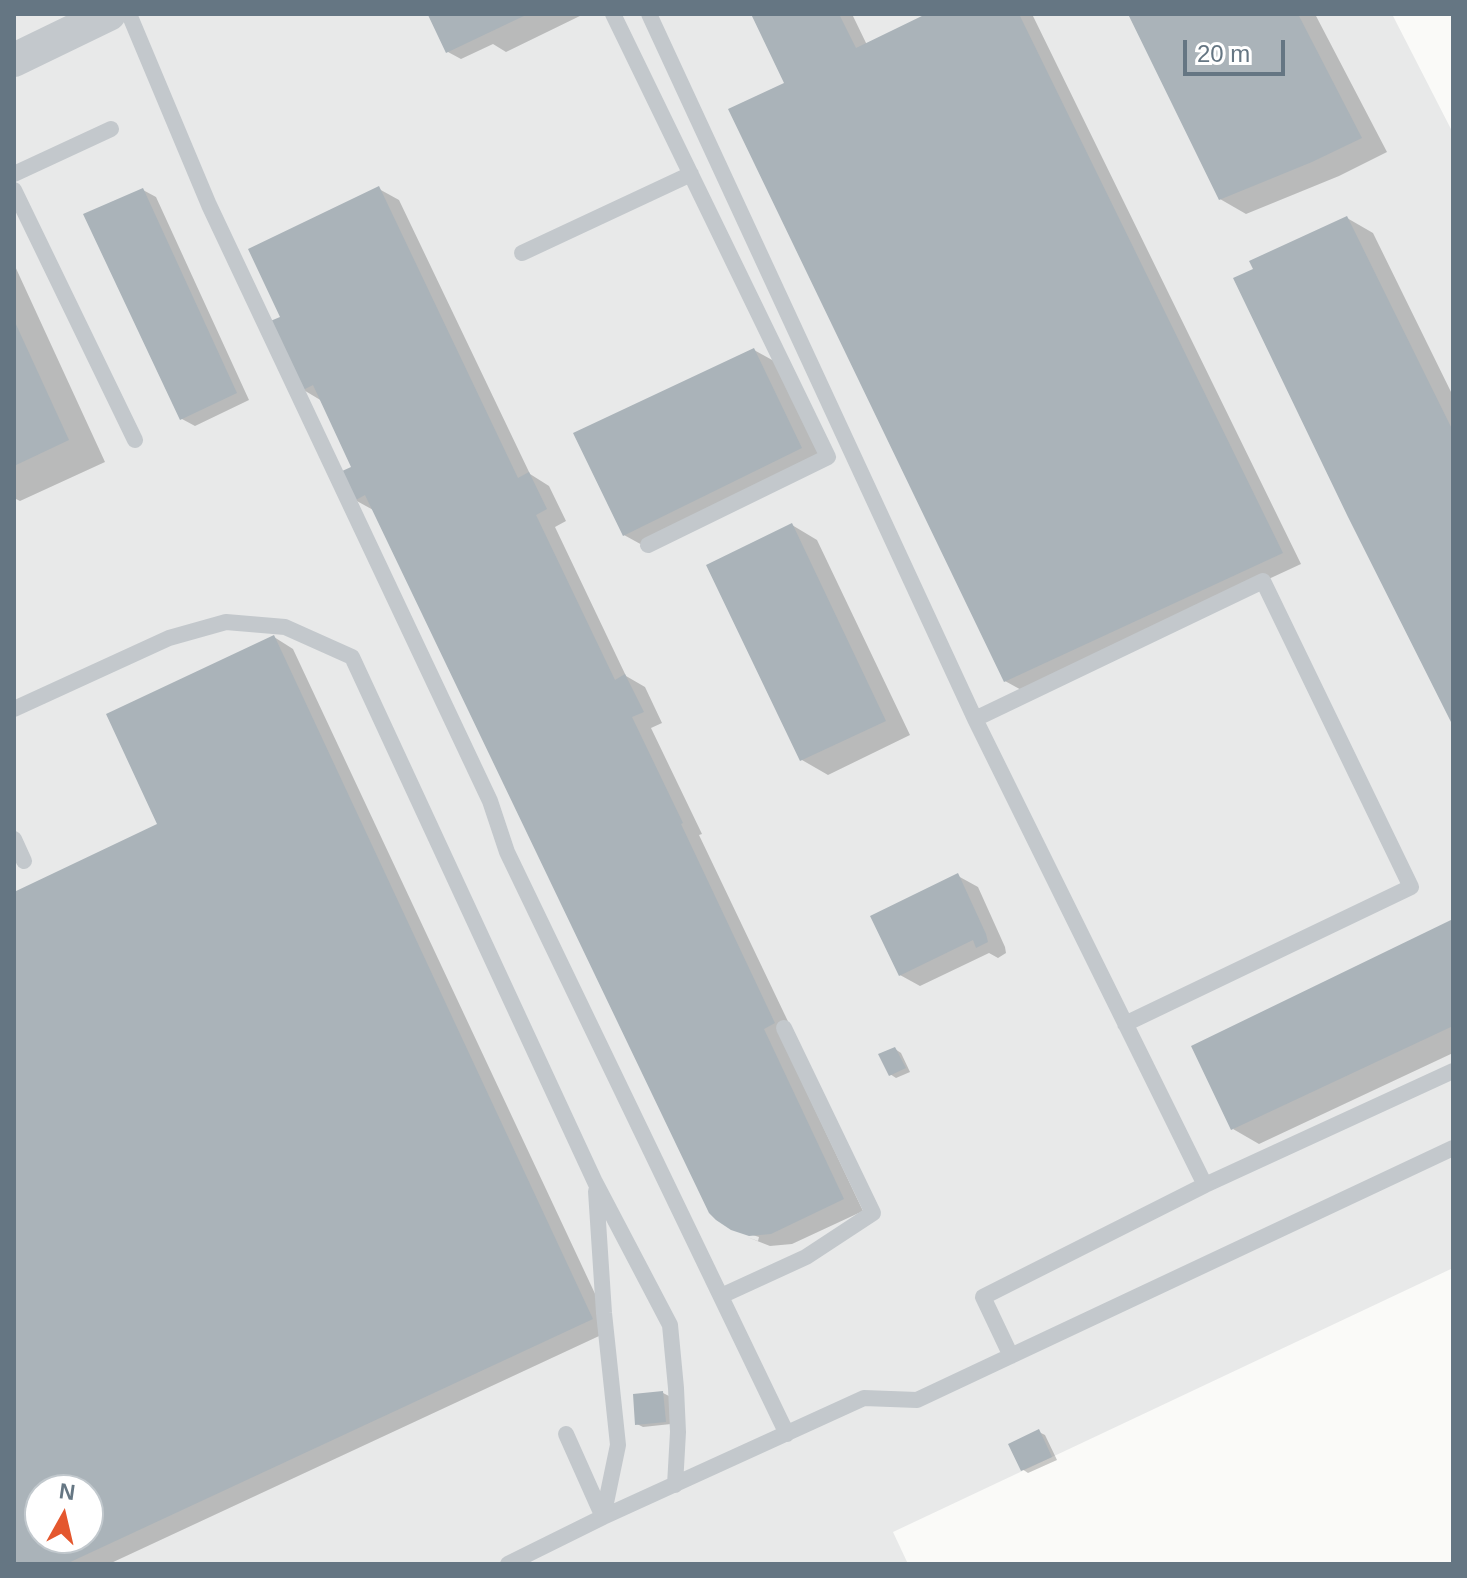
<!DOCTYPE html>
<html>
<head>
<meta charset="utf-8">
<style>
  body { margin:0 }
  #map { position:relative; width:1467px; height:1578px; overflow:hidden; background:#fafaf8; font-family:Arial,sans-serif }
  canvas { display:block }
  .frame { position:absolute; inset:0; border:16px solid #657683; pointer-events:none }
  .north { position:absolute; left:24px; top:1474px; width:80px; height:80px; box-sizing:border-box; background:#fff; border:2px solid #c1c8cd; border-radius:50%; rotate:8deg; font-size:22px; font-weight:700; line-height:32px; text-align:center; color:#657683 }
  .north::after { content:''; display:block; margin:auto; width:28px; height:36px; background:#e4572e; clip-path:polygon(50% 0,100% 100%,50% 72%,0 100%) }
  .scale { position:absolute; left:1183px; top:40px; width:102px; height:36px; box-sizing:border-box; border:4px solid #657683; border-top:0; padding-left:10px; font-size:24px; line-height:28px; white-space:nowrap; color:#657683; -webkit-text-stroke:6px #fff; paint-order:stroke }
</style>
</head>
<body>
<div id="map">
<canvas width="1467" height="1578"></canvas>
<div class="frame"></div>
<div class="north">N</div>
<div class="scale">20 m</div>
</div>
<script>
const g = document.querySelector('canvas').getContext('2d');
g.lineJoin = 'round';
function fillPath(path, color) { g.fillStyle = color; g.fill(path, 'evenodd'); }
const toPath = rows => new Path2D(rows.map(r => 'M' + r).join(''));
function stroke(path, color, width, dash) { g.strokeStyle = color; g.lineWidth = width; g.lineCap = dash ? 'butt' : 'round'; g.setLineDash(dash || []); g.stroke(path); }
fillPath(toPath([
  [14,14,1392,14,1453,133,1453,1268,893,1532,908,1564,14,1564],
  [40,1490,88,1490,88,1538,40,1538]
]), '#e8e9e9');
fillPath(toPath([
  [434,14,584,14,506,52,493,44,461,59,448,52],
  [754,14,852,14,867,45,930,14,1032,14,1301,564,1025,692,1005,681,787,84],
  [1131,14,1315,14,1387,152,1339,176,1246,214,1220,199],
  [379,189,399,200,530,474,549,486,566,521,555,527,626,676,645,687,662,723,651,728,702,834,699,835,794,1034,782,1040,863,1211,792,1244,770,1246,747,1237,758,1241,759,1237,734,1229,375,511,355,500,354,468,322,401,302,389,283,318],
  [143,190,156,197,249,400,195,426,182,419],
  [1347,218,1373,233,1453,396,1453,722],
  [14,264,105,462,20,501,14,498],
  [754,350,774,361,821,459,644,546,624,535],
  [792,525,817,540,910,735,828,775,802,760],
  [274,637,293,649,612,1330,109,1564,14,1564,14,894,160,825],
  [40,1490,88,1490,88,1538,40,1538],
  [958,876,978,887,1005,947,1006,953,998,958,989,953,920,986,900,975],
  [1453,922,1453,1053,1259,1144,1233,1129],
  [895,1049,901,1053,910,1072,896,1078,890,1074],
  [663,1393,669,1396,671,1424,643,1427,637,1424],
  [1039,1432,1045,1435,1057,1460,1028,1473,1022,1469]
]), '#0003');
fillPath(toPath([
  [429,14,528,14,446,53,428,15],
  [751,14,839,14,856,48,926,14,1019,14,1283,553,1004,682,728,109,784,83],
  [1128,14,1298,14,1362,138,1312,162,1219,200],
  [379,186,518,478,529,472,547,509,536,515,615,680,625,674,644,712,632,717,683,823,681,824,774,1021,775,1023,764,1029,844,1199,771,1234,749,1236,731,1230,716,1220,709,1213,365,495,354,501,340,472,351,467,313,385,301,391,268,322,280,317,248,249],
  [143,188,237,393,180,420,83,214],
  [1347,216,1453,431,1453,726,1348,517,1233,278,1253,269,1249,261],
  [14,320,69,440,14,466],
  [754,348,802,448,623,536,573,433],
  [792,523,886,721,800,761,706,565],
  [274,635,593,1319,66,1564,14,1564,14,892,157,824,106,714],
  [40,1490,88,1490,88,1538,40,1538],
  [958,873,986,934,988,942,976,948,973,940,899,976,870,916],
  [1453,919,1453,1026,1231,1130,1191,1046],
  [895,1047,906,1068,889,1076,878,1054],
  [663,1391,666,1422,635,1425,633,1394],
  [1039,1429,1052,1457,1021,1471,1008,1444]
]), '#aab3b9');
stroke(toPath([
  [129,14,209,205,490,801,507,852,787,1434],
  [613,14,828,457,648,545],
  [649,14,975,719,1205,1185],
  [14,174,111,129],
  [14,190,135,440],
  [522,253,691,174],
  [14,709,169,638,226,622,285,627,352,657,595,1182,670,1325,676,1388,678,1432,675,1485],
  [975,719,1263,581,1411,887,1125,1024],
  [14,839,24,861],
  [596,1191,604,1313,618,1445,603,1517],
  [721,1296,806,1257,873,1213,784,1028],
  [1011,1356,983,1297,1205,1185,1453,1071],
  [566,1434,603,1517],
  [508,1564,603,1517,864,1398,917,1400,1453,1148]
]), '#c3c8cc', 16);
stroke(toPath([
  [14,60,109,14]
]), '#c3c8cc', 34);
</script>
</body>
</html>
